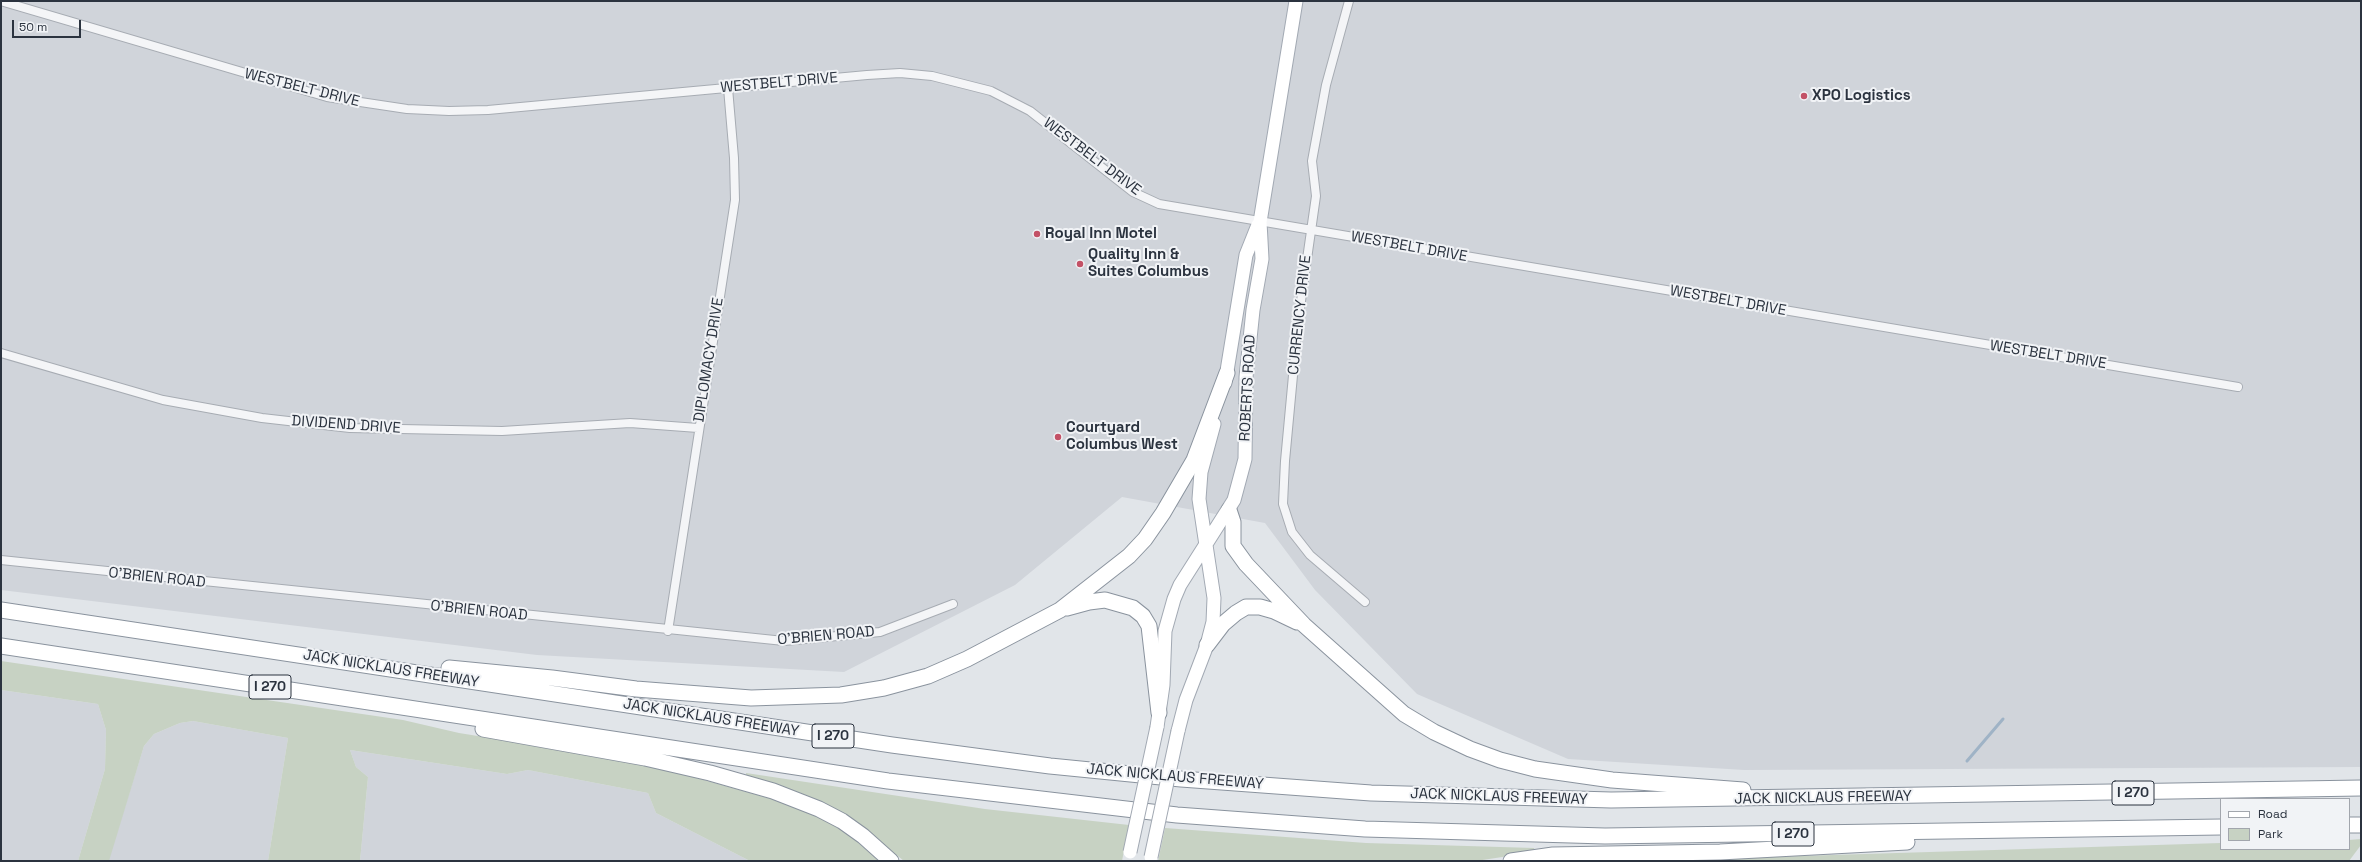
<!DOCTYPE html>
<html>
<head>
<meta charset="utf-8">
<style>
  body { margin:0 }
  #map { position:relative; width:2362px; height:862px; overflow:hidden; background:#e1e5e9; font-family:"Space Grotesk",sans-serif }
  canvas { display:block }
  .frame { position:absolute; inset:0; border:2px solid #2b333f; pointer-events:none }
  .legend { position:absolute; left:2220px; top:798px; width:130px; height:52px; box-sizing:border-box; background:#f1f3f6; border:1px solid #a2a6ad; margin:0; padding:5px 7px; list-style:none; font-size:12px; color:#2b333f }
  .legend li { display:flex; align-items:center; gap:8px; height:20px }
  .legend b { width:20px; border:1px solid #a2a6ad }
  .scale { position:absolute; left:12px; top:20px; width:69px; height:18px; box-sizing:border-box; border:2px solid #2b333f; border-top:0; padding-left:5px; font-size:12px; line-height:14px; white-space:nowrap; color:#2b333f; -webkit-text-stroke:3px #f1f3f6; paint-order:stroke }
</style>
</head>
<body>
<div id="map">
<canvas width="2362" height="862"></canvas>
<div class="frame"></div>
<ul class="legend">
<li><b style="height:5px;background:#fff"></b>Road</li>
<li><b style="height:11px;background:#c7d2c3"></b>Park</li>
</ul>
<div class="scale">50 m</div>
</div>
<script>
const g = document.querySelector('canvas').getContext('2d');
g.lineJoin = 'round';
function fillPath(path, color) { g.fillStyle = color; g.fill(path, 'evenodd'); }
const toPath = rows => new Path2D(rows.map(r => 'M' + r).join(''));
function stroke(path, color, width, dash) { g.strokeStyle = color; g.lineWidth = width; g.lineCap = dash ? 'butt' : 'round'; g.setLineDash(dash || []); g.stroke(path); }
function label(font, color, halo, rows, align = 'center') {
  g.font = font + ' "Space Grotesk",sans-serif'; g.lineWidth = 4; g.setLineDash([]); g.textBaseline = 'middle'; g.strokeStyle = halo; g.fillStyle = color; for (const [text, x, y, turn = 0] of rows) {
    g.save(); g.translate(x, y); g.rotate((+turn || 0) * Math.PI / 180); g.textAlign = isNaN(turn) ? turn : align; if (halo) g.strokeText(text, 0, 0); g.fillText(text, 0, 0); g.restore();
  }
}
fillPath(toPath([
  [1,1,2361,1,2361,767,1744,770,1568,759,1417,694,1315,590,1265,523,1122,497,1015,585,844,672,537,655,1,590],
  [1,690,98,704,106,730,105,769,78,861,1,861],
  [193,721,288,738,268,861,108,861,144,746,154,734,180,723],
  [350,750,507,774,528,770,648,793,656,813,750,861,360,861,368,777,356,767]
]), '#d0d4da');
fillPath(toPath([
  [1,661,403,720,459,733,584,753,672,771,793,805,822,818,851,836,879,861,750,861,656,813,648,793,528,770,507,774,350,750,356,767,368,777,360,861,268,861,288,738,193,721,180,723,154,734,144,746,109,861,78,861,105,769,106,730,98,704,1,690],
  [746,773,985,809,1129,825,1122,861,904,861,877,839,746,777],
  [1165,828,1366,843,1534,848,1535,852,1476,861,1158,861],
  [2361,839,2361,845,2349,861,1638,861,2221,843,2221,849,2349,849,2349,840]
]), '#c7d2c3');
stroke(toPath([
  [1967,761,2003,719]
]), '#9fb3c6', 3);
const minor = toPath([
  [1,1,327,97,407,109,449,111,488,110,867,75,900,73,932,76,991,91,1030,111,1133,192,1159,204,2238,387],
  [1349,1,1326,85,1312,161,1316,196,1298,322,1285,461,1283,504,1292,532,1310,555,1365,602],
  [1,353,163,400,262,418,350,428,502,431,630,423,698,428],
  [1,560,784,641,880,632,953,604],
  [668,631,735,200,734,158,728,88]
]);
const primary = toPath([
  [1225,383,1246,255,1258,225],
  [1157,727,1163,685,1165,631,1174,599,1180,585,1234,500,1245,459,1246,377,1253,310,1262,259,1260,222,1296,1],
  [1178,731,1186,700,1207,645,1213,622,1214,598,1199,499,1201,472,1214,424]
]);
const motorway = toPath([
  [1229,510,1233,522,1233,546,1246,564,1304,625,1404,714,1434,732,1470,749,1500,760,1535,769,1612,780,1743,790],
  [1067,608,1089,602,1105,600,1133,608,1143,616,1149,626,1159,713],
  [1,610,892,745,1050,766,1181,779,1371,793,1611,800,2361,788],
  [1207,645,1223,624,1236,613,1246,607,1260,607,1274,611,1297,622],
  [1,646,888,781,1177,815,1365,829,1605,836,2221,827],
  [449,668,552,678,636,689,751,698,841,695,884,688,928,676,967,659,1060,610,1129,556,1145,539,1163,513,1194,460,1227,373],
  [483,729,645,758,710,773,773,791,819,809,842,821,863,836,891,861],
  [2349,825,2361,825],
  [1511,861,1553,855,1720,852,1907,842]
]);
stroke(minor, '#a7acb3', 10);
stroke(primary, '#a2a9b3', 15);
stroke(motorway, '#8a939e', 17);
stroke(minor, '#f4f5f7', 8);
stroke(primary, '#fff', 13);
stroke(motorway, '#fff', 15);
const primaryBridge = toPath([
  [1130,852,1157,727],
  [1151,857,1178,731]
]);
stroke(primaryBridge, '#a2a9b3', 15, []);
stroke(primaryBridge, '#fff', 13);
for (const [x, y, r, color] of [
  [1804,96,4,"#c35166"],
  [1037,234,4,"#c35166"],
  [1080,264,4,"#c35166"],
  [1058,437,4,"#c35166"]
]) { const dot = new Path2D(); dot.arc(x, y, r, 0, 2 * Math.PI); g.fillStyle = color; g.fill(dot); stroke(dot, '#f1f3f6', 1.5); }
for (const [x, y, w] of [
  [270,687,42],
  [833,736,42],
  [2133,793,42],
  [1793,834,42]
]) { const box = new Path2D(); box.roundRect(x - w / 2, y - 12, w, 24, 3); g.fillStyle = '#f1f3f6'; g.fill(box); stroke(box, '#2b333f', 1); }
label('bold 14px', '#2b333f', null, [
  ["I 270",270,687],
  ["I 270",833,736],
  ["I 270",2133,793],
  ["I 270",1793,834]
]);
label('15px', '#2b333f', '#f1f3f6', [
  ["WESTBELT DRIVE",779,83,-5],
  ["WESTBELT DRIVE",302,88,14],
  ["WESTBELT DRIVE",1092,157,37],
  ["WESTBELT DRIVE",1409,247,10],
  ["WESTBELT DRIVE",1728,301,10],
  ["CURRENCY DRIVE",1300,315,-84],
  ["WESTBELT DRIVE",2048,355,9],
  ["DIPLOMACY DRIVE",709,360,-81],
  ["ROBERTS ROAD",1248,388,-87],
  ["DIVIDEND DRIVE",346,425,4],
  ["O'BRIEN ROAD",157,578,6],
  ["O'BRIEN ROAD",479,611,6],
  ["O'BRIEN ROAD",826,636,-5],
  ["JACK NICKLAUS FREEWAY",391,669,9],
  ["JACK NICKLAUS FREEWAY",711,718,9],
  ["JACK NICKLAUS FREEWAY",1175,777,5],
  ["JACK NICKLAUS FREEWAY",1499,797,2],
  ["JACK NICKLAUS FREEWAY",1823,798,-1]
]);
label('bold 15px', '#2b333f', '#f1f3f6', [
  ["XPO Logistics",1812,96],
  ["Royal Inn Motel",1045,234],
  ["Quality Inn &",1088,255],
  ["Suites Columbus",1088,272],
  ["Courtyard",1066,428],
  ["Columbus West",1066,445]
], 'left');
</script>
</body>
</html>
